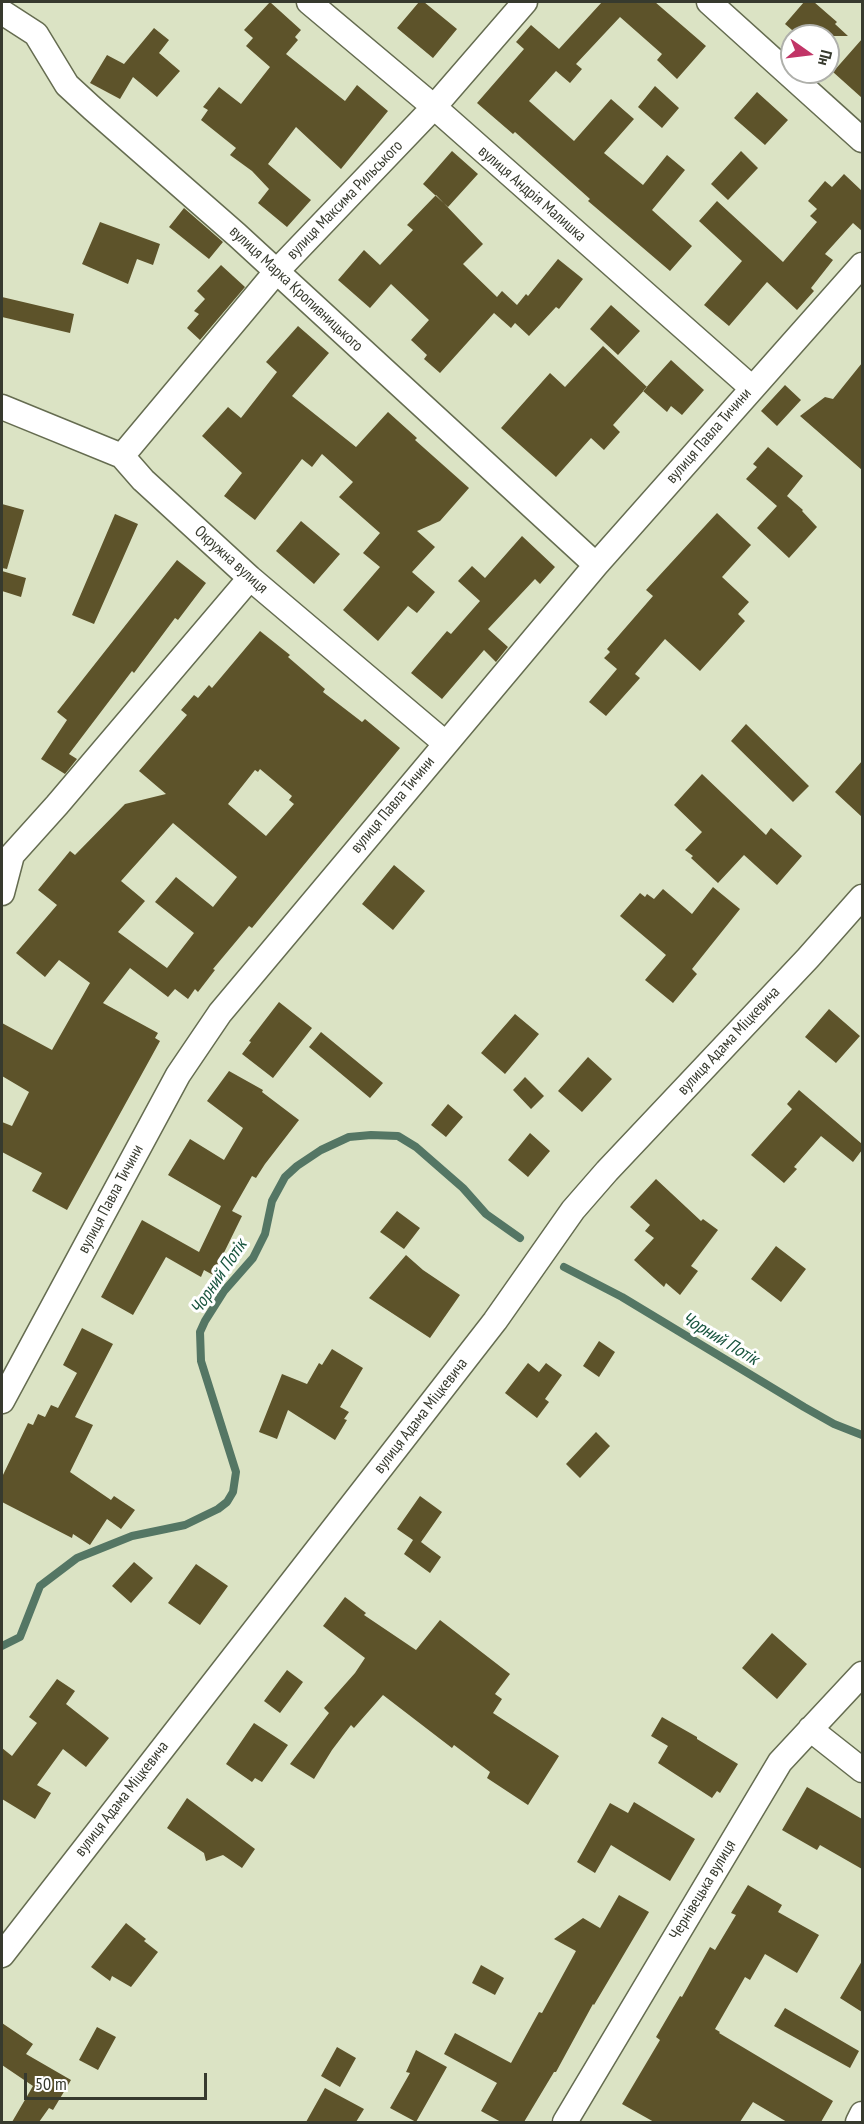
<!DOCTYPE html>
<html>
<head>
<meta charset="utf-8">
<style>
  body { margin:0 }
  #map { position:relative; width:864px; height:2124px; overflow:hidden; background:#dbe3c4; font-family:"PT Sans Narrow",sans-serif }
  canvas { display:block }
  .frame { position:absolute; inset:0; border:3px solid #373a2e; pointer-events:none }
  .north { position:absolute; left:780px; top:24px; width:60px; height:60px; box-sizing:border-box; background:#fff; border:2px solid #afb0ab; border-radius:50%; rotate:104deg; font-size:16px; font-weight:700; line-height:24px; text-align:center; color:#373a2e }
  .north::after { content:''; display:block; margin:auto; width:21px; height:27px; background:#c13567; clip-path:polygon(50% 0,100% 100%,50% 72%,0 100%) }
  .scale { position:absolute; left:24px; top:2073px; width:183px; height:27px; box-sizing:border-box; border:3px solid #373a2e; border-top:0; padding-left:8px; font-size:18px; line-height:21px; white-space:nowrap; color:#373a2e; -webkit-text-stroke:4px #fff; paint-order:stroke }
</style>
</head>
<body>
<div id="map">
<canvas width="864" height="2124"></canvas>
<div class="frame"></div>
<div class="north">Пн</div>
<div class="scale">50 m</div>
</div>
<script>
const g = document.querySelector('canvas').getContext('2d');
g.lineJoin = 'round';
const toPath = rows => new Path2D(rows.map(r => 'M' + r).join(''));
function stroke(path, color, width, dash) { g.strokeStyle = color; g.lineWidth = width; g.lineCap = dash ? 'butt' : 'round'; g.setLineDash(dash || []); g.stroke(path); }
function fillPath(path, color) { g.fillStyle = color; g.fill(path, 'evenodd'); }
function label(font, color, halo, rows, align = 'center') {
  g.font = font + ' "PT Sans Narrow",sans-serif'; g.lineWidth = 6; g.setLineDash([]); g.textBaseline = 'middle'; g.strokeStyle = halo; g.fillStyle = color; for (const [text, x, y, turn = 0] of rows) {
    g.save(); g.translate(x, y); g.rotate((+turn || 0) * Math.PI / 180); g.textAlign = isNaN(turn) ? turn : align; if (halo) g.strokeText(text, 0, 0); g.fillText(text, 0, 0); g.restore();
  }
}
stroke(toPath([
  [564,1267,622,1297,804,1407,834,1424,862,1435],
  [2,1646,20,1637,40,1586,77,1558,132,1536,185,1525,218,1509,227,1502,233,1492,236,1472,201,1361,200,1332,205,1321,224,1291,253,1258,265,1234,272,1201,285,1177,297,1166,321,1150,349,1137,371,1135,398,1136,416,1147,463,1188,486,1214,520,1238]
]), '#547664', 8);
fillPath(toPath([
  [270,2,301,30,295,37,298,40,286,54,345,101,357,85,388,111,341,169,296,127,268,164,311,200,287,227,258,203,269,189,252,171,230,155,236,148,201,120,208,110,203,107,219,87,241,104,270,67,246,46,253,38,244,30],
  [419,2,424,2,457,29,433,58,397,28],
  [602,2,655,2,706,46,677,79,657,60,662,54,620,17,576,64,582,69,570,83,556,71,529,101,574,141,611,99,634,119,604,153,643,185,667,155,685,170,652,210,692,246,670,271,588,201,590,199,515,132,513,134,477,103,524,49,516,42,531,25,559,49],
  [804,2,814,2,837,22,835,24,848,36,799,36,785,24],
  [154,28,169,40,159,53,180,71,157,97,133,77,120,99,90,83,107,55,124,64],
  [862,39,862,98,833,72],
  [655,86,679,108,662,128,638,107],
  [757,92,788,120,765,145,734,118],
  [452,151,478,174,448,207,423,184],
  [741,151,758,168,728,200,711,184],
  [844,174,862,191,862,231,853,223,825,254,833,260,811,288,814,291,797,310,767,282,729,326,704,305,742,261,699,221,717,201,783,262,817,222,810,216,817,209,808,201,825,181,832,187],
  [436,195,483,244,463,264,497,297,502,291,517,305,526,294,528,296,558,259,583,279,559,309,556,307,529,336,515,323,511,328,494,313,440,373,424,359,427,355,411,340,429,320,391,284,370,308,338,280,364,250,380,265,413,230,407,225],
  [184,208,223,242,209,259,169,227],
  [100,222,160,244,153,265,137,259,128,284,82,264],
  [221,265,245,287,200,340,187,328,199,314,194,311,205,299,197,291],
  [2,297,74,314,70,333,2,317],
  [611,305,640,331,618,355,590,329],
  [298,326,329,353,292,396,356,447,388,412,417,438,415,440,469,488,440,521,417,531,435,547,412,572,435,592,417,613,408,606,378,641,343,610,380,567,363,553,380,533,339,497,353,482,322,454,312,467,302,459,255,520,224,496,242,473,202,436,228,407,241,418,277,372,266,362],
  [603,346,647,387,613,425,620,432,604,450,591,438,556,477,501,428,550,373,565,387],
  [671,360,704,390,682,415,671,406,667,412,643,391],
  [862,363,862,470,800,416,825,397,833,399],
  [785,385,801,400,777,426,761,411],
  [768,447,803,476,787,496,803,510,802,511,817,527,789,558,757,528,777,506,746,479,757,467,753,464],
  [2,504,24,510,7,569,2,568],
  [717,513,751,545,722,577,749,602,738,614,745,621,700,671,665,639,635,674,640,678,606,716,589,702,617,669,604,658,610,652,607,649,653,596,646,590],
  [115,514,138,524,94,624,72,615],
  [301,521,340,554,314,584,276,551],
  [522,536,555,567,540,584,535,579,488,629,508,647,496,662,484,650,442,699,411,673,447,631,451,634,480,601,458,581,472,566,485,578],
  [177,560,206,583,178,620,175,618,134,673,132,671,69,754,77,759,65,774,41,759,67,720,57,712],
  [2,571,26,578,21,597,2,591],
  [260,631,290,655,288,657,325,689,323,692,362,722,365,719,400,748,252,928,249,926,213,969,215,970,198,992,195,989,188,999,175,989,168,997,130,968,103,1003,158,1033,155,1038,160,1041,67,1210,32,1191,42,1173,2,1152,2,1122,12,1126,29,1092,2,1076,2,1023,52,1050,90,983,59,960,45,977,16,953,57,905,38,890,70,851,75,855,125,804,166,794,139,771,187,715,181,710,194,695,198,698,209,685,212,688],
  [260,769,292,796,289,800,294,804,266,836,228,804,255,770,258,772],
  [173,823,237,877,213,907,176,877,155,902,194,933,167,968,118,932,145,901,121,881],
  [746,724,809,786,793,802,731,741],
  [862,761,862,817,835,792],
  [702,774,766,835,771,828,802,856,777,885,744,855,718,883,691,858,693,856,685,850,702,832,674,805],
  [394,865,425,891,393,930,362,904],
  [713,887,740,909,692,969,697,974,673,1003,645,980,666,955,620,916,640,893,645,897,647,894,654,899,663,889,692,914],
  [279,1002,312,1028,273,1078,242,1054,251,1042,249,1041],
  [829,1009,860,1036,836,1063,805,1037],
  [515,1014,539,1034,505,1074,481,1053],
  [321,1032,383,1083,370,1098,309,1047],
  [588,1057,612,1079,582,1112,558,1091],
  [229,1071,263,1090,262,1092,299,1120,265,1164,256,1178,252,1176,232,1211,242,1216,213,1275,204,1270,201,1277,166,1257,133,1315,101,1297,142,1220,199,1252,221,1206,168,1175,190,1139,224,1160,243,1128,207,1101],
  [525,1077,544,1096,531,1109,513,1090],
  [799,1090,862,1144,862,1150,853,1162,821,1136,794,1167,797,1169,784,1183,751,1155,792,1109,787,1104],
  [448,1104,463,1117,446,1137,431,1125],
  [530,1133,550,1151,528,1177,508,1160],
  [656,1179,701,1221,703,1219,718,1230,691,1266,698,1271,680,1295,666,1283,664,1287,634,1260,654,1238,645,1231,650,1225,630,1207],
  [397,1211,420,1228,404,1249,380,1232],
  [776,1246,806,1269,781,1302,751,1279],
  [406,1255,423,1270,460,1295,430,1338,369,1298],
  [82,1328,113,1344,75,1417,93,1425,70,1472,111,1500,114,1496,135,1510,121,1529,107,1519,90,1545,73,1534,72,1538,2,1502,2,1477,28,1423,33,1425,38,1414,45,1417,51,1405,58,1408,77,1373,63,1365],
  [599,1341,615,1352,599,1377,583,1366],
  [332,1349,363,1368,340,1407,349,1412,344,1419,347,1420,335,1440,288,1410,277,1439,259,1432,282,1374,307,1384,319,1363,322,1365],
  [528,1363,539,1372,546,1363,562,1375,545,1399,549,1402,537,1418,505,1393],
  [596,1432,610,1446,580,1478,566,1464],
  [420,1496,442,1512,421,1542,441,1557,430,1573,404,1554,413,1540,397,1529],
  [134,1562,153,1578,131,1603,112,1586],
  [196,1564,228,1586,200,1625,168,1603],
  [345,1597,366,1613,364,1615,416,1650,440,1620,510,1674,495,1694,502,1699,493,1713,559,1756,528,1805,487,1778,490,1772,454,1745,452,1748,383,1695,354,1728,351,1725,332,1750,314,1779,290,1764,329,1713,324,1708,355,1673,365,1658,323,1626],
  [772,1633,807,1664,777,1699,742,1668],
  [287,1670,303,1682,280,1713,264,1701],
  [57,1679,75,1691,66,1704,109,1738,86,1767,63,1749,37,1785,51,1793,35,1819,2,1799,2,1748,12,1756,37,1723,29,1717],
  [662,1717,697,1737,697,1739,738,1764,720,1793,717,1791,712,1798,658,1763,668,1746,651,1736],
  [254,1723,288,1745,262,1782,255,1778,252,1782,226,1764],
  [807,1787,862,1819,862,1869,820,1845,817,1850,782,1830],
  [187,1798,255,1849,242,1868,223,1855,206,1861,204,1853,167,1828],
  [634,1802,695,1839,670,1881,611,1845,595,1873,577,1862,610,1803,628,1813],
  [748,1885,782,1905,778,1912,819,1935,797,1973,765,1954,750,1980,745,1977,715,2029,720,2032,719,2033,833,2101,821,2122,787,2122,753,2102,740,2122,654,2122,622,2104,660,2040,656,2037,680,1996,682,1997,710,1947,715,1950,736,1915,731,1913],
  [619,1895,649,1912,594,2005,593,2004,556,2072,554,2072,524,2122,501,2122,481,2111,497,2083,444,2054,455,2033,511,2063,539,2012,542,2013,576,1951,554,1939,583,1918,600,1928],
  [126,1923,146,1939,144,1941,158,1952,131,1987,112,1976,110,1981,91,1967],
  [862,1961,862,2012,840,1998],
  [481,1965,504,1978,495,1995,472,1983],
  [785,2008,859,2051,850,2068,774,2026],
  [2,2023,33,2044,26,2054,71,2080,53,2110,49,2108,39,2122,12,2122,33,2086,2,2065],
  [97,2027,116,2037,98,2070,79,2060],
  [337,2047,356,2058,340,2087,321,2076],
  [416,2050,447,2067,416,2122,390,2108,410,2073,406,2072],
  [325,2088,364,2109,356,2122,306,2122]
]), '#5d532a');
const minor = toPath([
  [309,2,434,107,752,388],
  [709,2,862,140],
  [2,12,36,34,67,85,92,108,237,235,596,565],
  [2,407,122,456,143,480,250,578,445,743],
  [122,456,276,272,434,107,525,2],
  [2,893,12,855,57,805,250,578],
  [2,1401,178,1075,220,1013,596,565,862,265],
  [810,1729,862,1770],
  [2,1955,495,1321,573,1210,607,1171,808,958,862,897],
  [565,2122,780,1762,862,1674],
  [858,2122,862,2114]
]);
stroke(minor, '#656c50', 27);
stroke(minor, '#fff', 24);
label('16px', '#373a2e', '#fff', [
  ["вулиця Андрія Малишка",532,194,41],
  ["вулиця Максима Рильського",345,200,-46],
  ["вулиця Марка Кропивницького",296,289,43],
  ["вулиця Павла Тичини",709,436,-49],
  ["Окружна вулиця",231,560,42],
  ["вулиця Павла Тичини",393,805,-50],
  ["вулиця Адама Міцкевича",729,1041,-47],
  ["вулиця Павла Тичини",111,1199,-62],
  ["вулиця Адама Міцкевича",421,1416,-52],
  ["вулиця Адама Міцкевича",122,1799,-52],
  ["Чернівецька вулиця",703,1890,-59]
]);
label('italic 18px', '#18543e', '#fff', [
  ["Чорний Потік",219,1277,-56],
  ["Чорний Потік",720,1339,31]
]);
</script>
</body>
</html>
